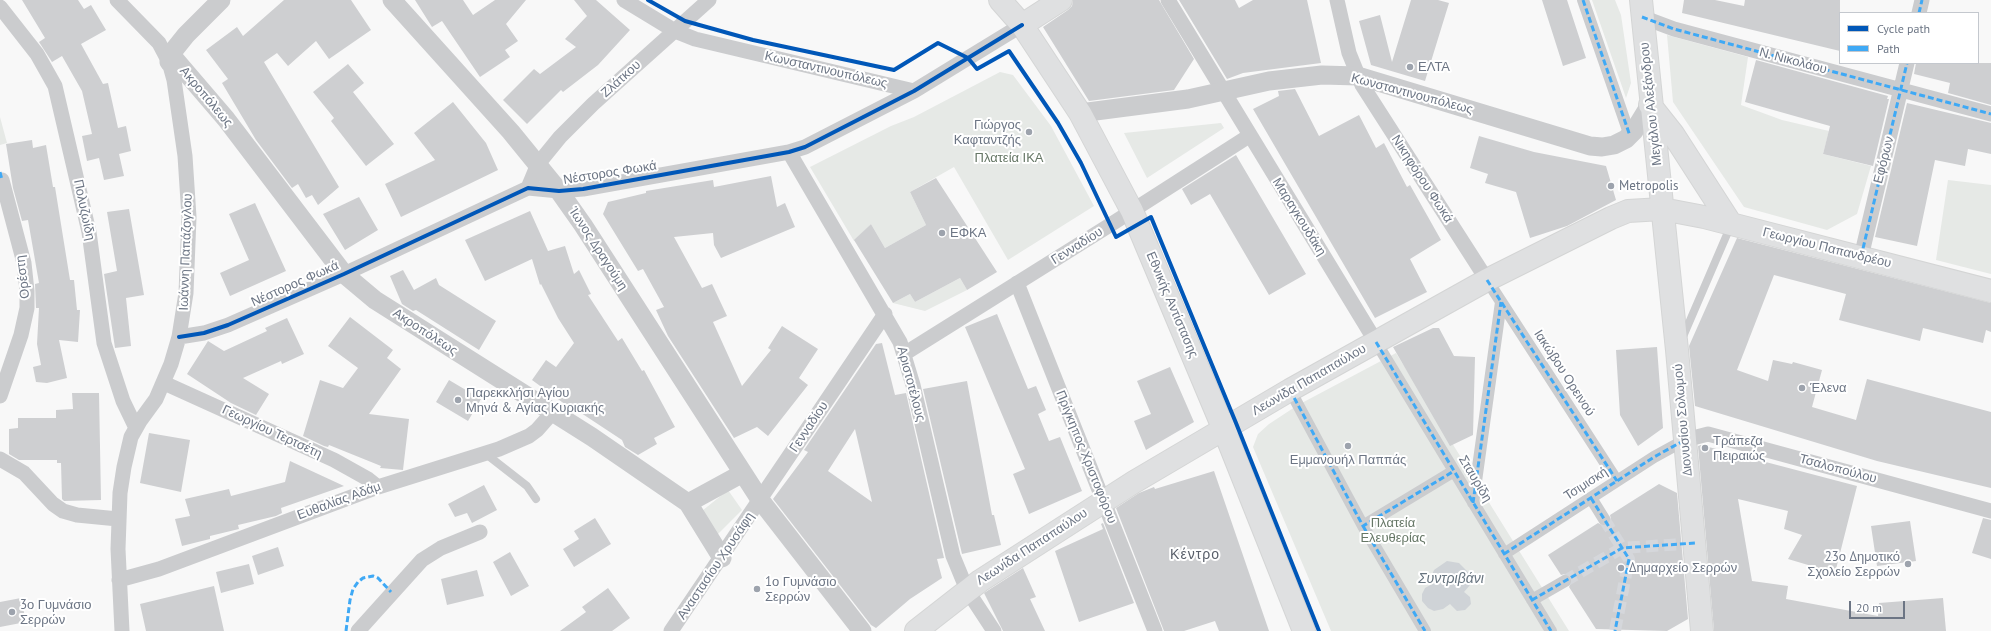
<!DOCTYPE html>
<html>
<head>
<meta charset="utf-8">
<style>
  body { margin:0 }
  #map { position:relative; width:1991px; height:631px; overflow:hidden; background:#f8f8f8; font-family:"PT Sans",sans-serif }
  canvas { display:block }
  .legend { position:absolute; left:1839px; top:12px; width:140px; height:52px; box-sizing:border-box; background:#fff; border:1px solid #c4c8ce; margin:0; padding:5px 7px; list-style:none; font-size:12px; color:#6c7584 }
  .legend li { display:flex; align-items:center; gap:8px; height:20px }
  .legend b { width:20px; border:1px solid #c4c8ce }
  .scale { position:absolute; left:1849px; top:601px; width:56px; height:18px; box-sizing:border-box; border:2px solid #6c7584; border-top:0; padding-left:5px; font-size:12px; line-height:14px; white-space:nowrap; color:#6c7584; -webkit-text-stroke:3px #fff; paint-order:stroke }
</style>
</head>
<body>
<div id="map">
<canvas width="1991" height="631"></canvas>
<ul class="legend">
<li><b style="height:5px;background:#0057b8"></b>Cycle path</li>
<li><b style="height:5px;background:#3fa9f5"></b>Path</li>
</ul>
<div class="scale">20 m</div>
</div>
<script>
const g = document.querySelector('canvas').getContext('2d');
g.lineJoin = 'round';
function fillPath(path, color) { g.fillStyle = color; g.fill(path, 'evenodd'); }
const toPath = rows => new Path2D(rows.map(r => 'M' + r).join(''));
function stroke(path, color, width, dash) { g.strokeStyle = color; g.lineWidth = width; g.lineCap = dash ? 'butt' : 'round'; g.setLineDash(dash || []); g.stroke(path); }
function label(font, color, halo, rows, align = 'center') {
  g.font = font + ' "PT Sans",sans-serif'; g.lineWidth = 4; g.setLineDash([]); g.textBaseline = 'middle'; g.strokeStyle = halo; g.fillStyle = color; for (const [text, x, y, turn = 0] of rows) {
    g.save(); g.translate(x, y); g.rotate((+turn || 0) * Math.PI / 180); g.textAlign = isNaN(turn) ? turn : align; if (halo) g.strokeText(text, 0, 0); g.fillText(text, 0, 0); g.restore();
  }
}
fillPath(toPath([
  [1592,0,1615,0,1621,15,1631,83,1626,98],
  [1667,35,1748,57,1741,105,1782,120,1829,131,1823,154,1871,166,1857,214,1827,230,1744,207,1673,102],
  [1000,72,1013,75,1051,126,1094,206,1008,260,954,167,910,192,926,225,885,248,871,224,854,241,810,167,891,126,914,117],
  [0,117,7,143,0,145],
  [1221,123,1224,128,1147,178,1124,133],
  [1948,180,1991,185,1991,274,1936,260],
  [960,278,967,290,925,311,893,303,910,294,915,302],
  [1396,353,1569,631,1331,631,1253,447,1258,434,1269,424,1298,405],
  [728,490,742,510,715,537,697,515]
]), '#e6e9e6');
fillPath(toPath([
  [1447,561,1459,563,1469,573,1470,585,1464,592,1470,597,1471,604,1465,610,1457,611,1450,604,1443,609,1434,611,1428,608,1422,601,1422,594,1425,588,1434,583,1432,575,1434,570]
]), '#cfd3d7');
fillPath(toPath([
  [22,0,78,0,84,9,91,5,106,30,81,44,103,84,108,83,118,128,126,126,131,151,119,154,124,176,104,180,99,158,87,161,82,136,92,134,82,91,62,56,52,62,39,42,45,38],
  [284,0,351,0,371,30,329,59,316,41,288,66,277,53,264,62,339,187,318,205,312,195,306,198,298,184,292,188,256,140,222,83,228,79,206,50,237,27,243,36],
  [415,0,463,0,473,15,495,0,526,0,506,24,518,41,505,50,510,57,480,77,442,21,432,27],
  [574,0,596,0,630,30,598,65,563,92,561,90,527,124,503,100,534,69,540,74,576,47,565,39,587,16],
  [1073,0,1159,0,1194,59,1174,90,1089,101,1043,27,1068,10,1072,6],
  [1179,0,1235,0,1239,8,1253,0,1307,0,1321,63,1243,73,1227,79],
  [1411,0,1438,0,1449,3,1425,81,1371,65,1359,21,1380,15,1392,62],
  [1542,0,1567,0,1586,58,1563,66],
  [1684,0,1715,0,1744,6,1745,0,1840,0,1840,51,1682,13],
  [1756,60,1888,96,1887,99,1889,99,1873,166,1823,154,1830,126,1745,102],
  [1916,63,1991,63,1991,105,1948,93,1950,83,1914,74],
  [348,64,364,83,353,92,394,144,366,166,331,121,334,118,313,92],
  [1295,89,1319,136,1359,115,1376,148,1384,143,1407,187,1410,185,1441,240,1410,259,1427,292,1375,318,1253,109,1279,96,1278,91],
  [453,102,486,143,498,170,401,217,385,184,435,160,414,133],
  [1907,103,1991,123,1991,154,1968,149,1965,166,1935,160,1917,246,1875,237],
  [1479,136,1534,152,1606,166,1616,200,1567,226,1530,238,1516,192,1485,183,1488,174,1470,168],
  [32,140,33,148,46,145,53,187,55,187,70,280,74,280,77,310,80,310,78,342,59,340,67,378,47,383,36,382,33,367,41,365,37,344,39,308,36,308,35,284,39,283,28,220,22,221,13,188,6,144],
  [1236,155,1306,274,1269,295,1210,194,1191,205,1182,189],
  [771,176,777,207,785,203,795,227,721,258,714,245,713,233,674,237,702,288,712,284,727,316,713,322,742,386,771,350,768,348,782,326,818,349,799,378,808,385,768,436,757,427,734,438,668,336,656,310,664,307,643,269,638,271,603,214,608,202,646,193,646,191,713,180,714,187],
  [936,178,997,272,967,290,960,278,915,302,910,294,893,303,854,240,871,224,885,248,926,225,910,192],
  [359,197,378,230,345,250,323,214],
  [255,203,286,271,230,296,220,273,249,260,229,214],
  [129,209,144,295,126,298,131,346,115,348,104,274,117,271,107,212],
  [530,211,548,251,565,246,574,274,579,270,591,294,588,295,618,341,622,338,642,371,644,370,675,427,654,438,657,444,638,455,625,447,622,440,578,411,577,413,532,380,546,360,556,367,574,343,558,318,541,284,540,285,532,259,485,281,465,240],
  [1737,238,1991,303,1991,332,1986,330,1983,343,1923,328,1920,341,1839,320,1846,294,1774,275,1737,370,1768,381,1773,360,1792,364,1793,362,1822,370,1812,407,1856,420,1867,379,1991,412,1991,488,1877,461,1695,406,1689,346],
  [403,270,414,290,436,278,439,285,496,321,479,350,416,310,413,311,402,304,390,276],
  [997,314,1028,389,1036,386,1046,410,1038,414,1049,441,1060,437,1082,491,1029,514,1013,474,1025,469,965,327],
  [350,317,393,350,387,358,401,369,369,414,409,419,403,470,380,468,381,466,329,445,328,447,324,446,303,436,320,380,343,388,358,368,328,346],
  [287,318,304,354,282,364,281,361,243,378,269,394,256,415,231,403,187,374,208,341,224,351,267,331,265,328],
  [1433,328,1439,328,1454,356,1475,357,1473,435,1450,446,1393,347],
  [882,343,895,395,906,393,944,558,937,559,942,578,910,599,876,628,871,625,773,499,808,452,804,450,876,344],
  [855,429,872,502,828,471],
  [1657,347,1663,428,1638,446,1620,415,1616,350],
  [1170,367,1194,422,1146,450,1134,421,1151,414,1137,381],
  [449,380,481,399,468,421,436,402],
  [967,381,992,515,994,515,1001,545,962,554,923,389],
  [72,393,99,393,101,500,64,501,62,499,61,463,57,463,57,460,19,460,9,454,9,429,18,428,18,418,56,418,56,410,73,409],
  [149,433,190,440,181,492,140,483],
  [1701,445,1857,486,1835,573,1788,559,1802,535,1784,529,1788,511,1738,499,1752,581,1788,586,1786,599,1878,616,1879,603,1943,598,1946,631,1714,631,1698,446],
  [290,461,344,486,281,508,282,513,276,516,238,525,239,529,210,536,210,539,182,546,175,519,190,516,185,499,229,489,231,496,285,482],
  [1214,471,1269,631,1219,631,1215,621,1184,631,1164,631,1116,508,1139,493,1154,487,1155,489],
  [1659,484,1677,493,1688,619,1667,631,1596,629,1569,587,1572,581,1571,577,1565,574,1561,575,1548,555,1598,523,1604,526,1608,525,1611,519,1610,515],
  [484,485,497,510,472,523,467,513,455,517,448,504],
  [595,518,611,544,574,567,563,549,579,539,574,531],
  [1983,518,1991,520,1991,559,1972,553],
  [1910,521,1916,561,1877,566,1871,526],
  [1103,523,1134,603,1079,622,1055,551,1103,529,1101,524],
  [278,547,284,566,258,575,252,556],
  [510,552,529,586,511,596,493,562],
  [249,564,254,584,221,593,216,572],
  [1023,568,1036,597,1030,599,1045,631,1003,631,984,593],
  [477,570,484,596,447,605,441,579],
  [214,586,224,631,146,631,140,604],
  [608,588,630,618,612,631,560,631,586,612,582,607],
  [21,598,26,622,0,627,0,602]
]), '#cecfd1');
stroke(toPath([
  [1604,519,1629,559,1615,631],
  [1565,581,1622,548,1682,544]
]), '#d5d7db', 12, [12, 6]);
const secondary = toPath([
  [1000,0,1022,25,1080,113,1132,211,1224,430,1304,631],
  [1641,0,1677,350,1702,631],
  [1022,25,1061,0],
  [1650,105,1673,134,1731,224],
  [916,631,980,581,1134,482,1290,390,1487,280,1611,218,1628,211,1662,209,1704,217,1991,291]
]);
stroke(secondary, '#d4d5d5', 24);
stroke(toPath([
  [1682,339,1731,225],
  [486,454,527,486,536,499]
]), '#cbccce', 8);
stroke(toPath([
  [1583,0,1630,136],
  [1487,280,1617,481],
  [1376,342,1551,631],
  [1290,390,1363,526,1454,471],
  [1591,498,1604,519],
  [1473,503,1501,302],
  [1363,526,1425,631],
  [1504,554,1654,457,1685,440],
  [1532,600,1565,581]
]), '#cbccce', 12);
stroke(toPath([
  [117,0,159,43,169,62,174,80,185,156,189,217,186,293,179,337,171,364,156,399,140,421,131,437,124,467,120,493,118,549,122,631],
  [624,0,675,31,695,39,914,91],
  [1168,0,1376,342],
  [1337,0,1349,53,1362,85,1487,280],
  [0,7,37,54,55,86,89,232,104,343,123,401,136,428],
  [1919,13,1922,0],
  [1642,17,1674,29,1991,114],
  [789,152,900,342,913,385,953,556,967,590,994,631],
  [528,188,538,164,560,137,593,104,709,0],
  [1861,257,1907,63],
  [1017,283,1155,631],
  [179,337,204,333,228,325,344,274,528,188,559,191,583,189,789,152,805,147,914,91,1022,25],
  [904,354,1110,225,1249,136],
  [164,383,334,460,368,479,378,487],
  [0,396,21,335,27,308,27,291,24,263,2,180],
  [1685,440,1708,434,1991,511],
  [0,459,24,473,53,504,63,511,77,515,118,519],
  [119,580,159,569,378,487,499,449,529,436,537,430,552,413],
  [358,631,422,560,441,548,480,532],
  [671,631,885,314]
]), '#cbccce', 15);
stroke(toPath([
  [392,0,511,132,559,191,583,225,761,501,862,631],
  [172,56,226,119,344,274,375,300,592,437,688,503,743,473],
  [169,62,174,50,186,35,221,0],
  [1080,113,1188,99,1269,81,1322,75,1358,76,1590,146,1602,147,1614,145,1626,139,1634,131,1650,105],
  [688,503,722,558]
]), '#cbccce', 19);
stroke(secondary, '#dfe0e1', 22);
stroke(toPath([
  [1583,0,1630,136],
  [1919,13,1922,0],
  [1642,17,1674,29,1991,114],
  [0,172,2,180],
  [1861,257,1907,63],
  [1487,280,1617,481],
  [1376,342,1551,631],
  [1290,390,1363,526,1454,471],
  [1591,498,1629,559,1615,631],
  [1473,503,1501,302],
  [1363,526,1425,631],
  [1504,554,1654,457,1685,440],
  [1532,600,1622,548,1695,543],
  [346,631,350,600,353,589,358,582,363,578,373,576,378,578,391,592]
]), '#3fa9f5', 3, [6, 3]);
stroke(toPath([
  [648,0,685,21,753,40,894,70,938,43,968,58,977,69,1009,51,1058,123,1081,163,1116,237,1151,217,1236,423,1319,631],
  [179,337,204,333,228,325,344,274,528,188,559,191,583,189,789,152,805,147,914,91,1022,25]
]), '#0057b8', 4);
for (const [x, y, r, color] of [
  [1410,67,4,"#9da3ad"],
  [1029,132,4,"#9da3ad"],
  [1611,186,4,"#9da3ad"],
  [942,233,4,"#9da3ad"],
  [1802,388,4,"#9da3ad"],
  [458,400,4,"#9da3ad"],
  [1348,446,4,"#9da3ad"],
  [1705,448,4,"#9da3ad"],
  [1908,564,4,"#9da3ad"],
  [1621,568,4,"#9da3ad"],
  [757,589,4,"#9da3ad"],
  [12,612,4,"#9da3ad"]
]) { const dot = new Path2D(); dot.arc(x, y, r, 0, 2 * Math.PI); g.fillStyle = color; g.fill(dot); stroke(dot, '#fff', 1.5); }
label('13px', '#6c7584', '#fff', [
  ["Ν. Νικολάου",1793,61,15],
  ["Κωνσταντινουπόλεως",826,70,13],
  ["Ζλάτκου",621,79,-42],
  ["Κωνσταντινουπόλεως",1412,94,15],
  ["Ακροπόλεως",206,97,50],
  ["Μεγάλου Αλεξάνδρου",1651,104,-96],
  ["Εφόρων",1884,160,-76],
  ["Νέστορος Φωκά",610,173,-9],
  ["Νικηφόρου Φωκά",1422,179,57],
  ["Πολυζωίδη",84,210,78],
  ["Μαραγκουδάκη",1299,217,58],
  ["Γενναδίου",1077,246,-32],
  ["Γεωργίου Παπανδρέου",1827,248,14],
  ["Ίωνος Δραγούμη",598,249,57],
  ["Ιωάννη Παπάζογλου",186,252,-88],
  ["Ορέστη",23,277,-97],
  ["Νέστορος Φωκά",295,284,-24],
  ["Εθνικής Αντίστασης",1172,305,67],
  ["Ακροπόλεως",425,332,33],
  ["Ιακώβου Ορεινού",1564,373,57],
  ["Λεωνίδα Παπαπαύλου",1309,380,-30],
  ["Αριστοτέλους",911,384,75],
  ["Διονυσίου Σολωμού",1683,420,-95],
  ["Γενναδίου",809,427,-56],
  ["Γεωργίου Τερτσέτη",272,432,25],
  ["Πρίγκηπος Χριστοφόρου",1086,457,68],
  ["Τσαλοπούλου",1838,469,15],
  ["Σταυρίδη",1475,479,59],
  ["Τσιμισκή",1586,484,-33],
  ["Ευθαλίας Αδάμ",339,501,-20],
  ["Λεωνίδα Παπαπαύλου",1032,547,-33],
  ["Αναστασίου Χρυσάφη",716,566,-56]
]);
label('13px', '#6c7584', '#fff', [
  ["ΕΛΤΑ",1418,67],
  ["Γιώργος",1021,125,"right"],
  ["Καφταντζής",1021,140,"right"],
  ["Metropolis",1619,186],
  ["ΕΦΚΑ",950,233],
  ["Έλενα",1810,388],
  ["Παρεκκλήσι Αγίου",466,393],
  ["Μηνά & Αγίας Κυριακής",466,408],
  ["Τράπεζα",1713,441],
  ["Πειραιώς",1713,456],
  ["Εμμανουήλ Παππάς",1348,460,"center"],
  ["23ο Δημοτικό",1900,557,"right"],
  ["Σχολείο Σερρών",1900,572,"right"],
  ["Δημαρχείο Σερρών",1629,568],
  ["1ο Γυμνάσιο",765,582],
  ["Σερρών",765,597],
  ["3ο Γυμνάσιο",20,605],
  ["Σερρών",20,620]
], 'left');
label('13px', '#676', '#fff', [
  ["Πλατεία ΙΚΑ",1009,158],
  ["Πλατεία",1393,523],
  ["Ελευθερίας",1393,538]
]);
g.letterSpacing = '1px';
label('14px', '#595f6a', '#fff', [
  ["Κέντρο",1195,555]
]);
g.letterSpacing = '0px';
label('italic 14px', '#67747f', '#fff', [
  ["Συντριβάνι",1451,579]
]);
</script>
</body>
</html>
